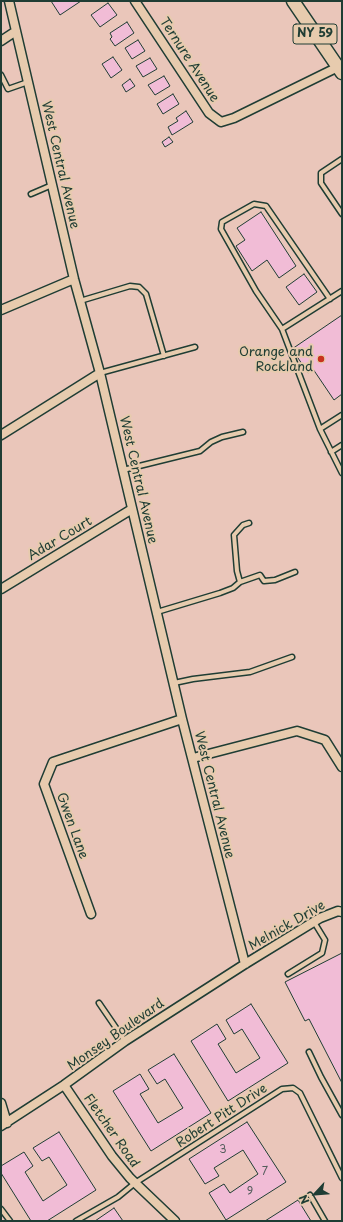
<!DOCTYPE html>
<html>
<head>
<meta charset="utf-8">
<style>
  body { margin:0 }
  #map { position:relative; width:343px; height:1222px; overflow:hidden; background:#eac6ba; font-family:"Playpen Sans",sans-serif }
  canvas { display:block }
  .frame { position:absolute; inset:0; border:2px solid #1f3d34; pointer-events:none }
  .north { position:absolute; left:295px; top:1174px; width:40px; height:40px; -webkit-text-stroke:3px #e7cbae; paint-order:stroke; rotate:244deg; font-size:11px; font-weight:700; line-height:16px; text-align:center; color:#1f3d34 }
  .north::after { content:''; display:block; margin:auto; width:14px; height:18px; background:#1f3d34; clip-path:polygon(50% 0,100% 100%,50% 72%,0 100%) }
</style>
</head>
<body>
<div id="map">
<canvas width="343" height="1222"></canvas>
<div class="frame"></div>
<div class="north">N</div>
</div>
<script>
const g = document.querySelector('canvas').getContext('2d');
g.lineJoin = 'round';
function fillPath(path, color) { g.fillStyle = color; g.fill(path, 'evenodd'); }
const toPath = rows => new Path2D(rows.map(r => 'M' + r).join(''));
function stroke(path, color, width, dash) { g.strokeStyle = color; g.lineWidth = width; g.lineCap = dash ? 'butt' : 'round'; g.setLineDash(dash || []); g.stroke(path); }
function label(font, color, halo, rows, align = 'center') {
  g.font = font + ' "Playpen Sans",sans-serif'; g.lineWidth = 4; g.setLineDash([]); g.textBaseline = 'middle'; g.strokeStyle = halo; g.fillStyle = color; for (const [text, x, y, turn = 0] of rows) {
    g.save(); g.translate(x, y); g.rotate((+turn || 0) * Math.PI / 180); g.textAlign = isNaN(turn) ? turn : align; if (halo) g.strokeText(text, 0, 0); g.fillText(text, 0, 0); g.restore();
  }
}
const building = toPath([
  [51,1,81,1,60,15,51,1],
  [108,3,117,15,100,27,91,15,108,3],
  [127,22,134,33,115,46,110,39,112,37,110,33,127,22],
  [138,40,145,51,132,59,125,48,138,40],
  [113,57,122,70,111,78,102,64,113,57],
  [150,58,157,69,143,77,136,66,150,58],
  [164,76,170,86,155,95,148,85,164,76],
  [130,79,135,86,126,92,122,85,130,79],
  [173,94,179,104,163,114,157,104,173,94],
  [186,111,193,122,172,135,168,127,178,121,176,118,186,111],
  [169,137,173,142,165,147,162,142,169,137],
  [261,212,296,266,279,278,267,260,252,271,236,246,245,240,237,228,261,212],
  [304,274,317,292,299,305,286,287,304,274],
  [342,315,342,394,334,400,313,369,308,373,292,349,342,315],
  [342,953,342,1083,309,1019,305,1021,285,982,342,953],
  [251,1004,288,1063,228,1101,191,1041,217,1024,226,1039,218,1044,236,1073,260,1058,242,1029,234,1034,226,1020,251,1004],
  [174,1054,211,1113,151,1151,113,1091,140,1074,149,1089,140,1094,158,1123,183,1108,165,1079,157,1084,148,1070,174,1054],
  [247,1122,286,1182,226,1220,209,1193,224,1184,230,1193,258,1174,243,1150,214,1168,219,1176,205,1184,189,1159,247,1122],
  [59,1132,96,1190,47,1221,31,1221,1,1173,1,1166,24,1152,33,1166,25,1172,43,1201,67,1185,49,1157,42,1161,33,1148,59,1132],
  [298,1200,311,1221,265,1221,298,1200],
  [114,1208,123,1221,95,1221,114,1208]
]);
fillPath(building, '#f1bcd6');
stroke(building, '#1f3d34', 1);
const service = toPath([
  [1,75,8,89,28,82],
  [342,159,321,173,321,183,342,214],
  [31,194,52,185],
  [330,299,266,206,254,204,222,222,221,229,256,291,282,329,320,429,342,473],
  [80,301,130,286,139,287,146,294,164,356],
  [282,329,342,291],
  [100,373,195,347],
  [320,429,342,415],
  [331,452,342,445],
  [123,470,200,451,211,442,222,437,243,432],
  [240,582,260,575,264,581,275,580,295,572],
  [157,612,220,593,233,588,240,582,237,571,234,535,243,525,249,523],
  [174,683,193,679,250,672,292,657],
  [288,974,322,953,325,940,314,922],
  [99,1003,125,1041],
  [309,1052,321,1077,342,1115],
  [310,1195,325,1221],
  [1,1209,10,1221],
  [76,1221,118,1197,135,1183,282,1089,293,1088,300,1093,342,1178]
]);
const minor = toPath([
  [9,1,74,279,100,373,182,719,245,964],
  [135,1,209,113,221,122,234,118,338,67],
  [1,41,16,31],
  [1,310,74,279],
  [1,435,100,373],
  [1,589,132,509],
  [193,758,297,731,325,740,342,767],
  [91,914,44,784,53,762,182,719],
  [64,1085,112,1156,130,1178,175,1221],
  [1,1103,7,1123],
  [1,1126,64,1085,125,1041,245,964,320,918,338,911,342,912]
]);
const primary = toPath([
  [293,1,342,73]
]);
stroke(service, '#1f3d34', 7);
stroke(minor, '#1f3d34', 11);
stroke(primary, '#1f3d34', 15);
stroke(service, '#e7cbae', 4);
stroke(minor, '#e7cbae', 8);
stroke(primary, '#e7cbae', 12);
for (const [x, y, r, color] of [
  [321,359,4,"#c8321e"]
]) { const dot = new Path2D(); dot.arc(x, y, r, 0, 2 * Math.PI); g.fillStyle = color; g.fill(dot); stroke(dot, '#e7cbae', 1.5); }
label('11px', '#545d5c', null, [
  ["3",223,1150],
  ["7",265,1172],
  ["9",250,1192]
]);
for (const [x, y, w] of [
  [315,34,44]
]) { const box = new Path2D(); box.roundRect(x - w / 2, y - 10, w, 20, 3); g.fillStyle = '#e7cbae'; g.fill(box); stroke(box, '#1f3d34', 1); }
label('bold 12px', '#1f3d34', null, [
  ["NY 59",315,34]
]);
label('13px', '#1f3d34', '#e7cbae', [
  ["Ternure Avenue",189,60,57],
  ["West Central Avenue",60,165,77],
  ["West Central Avenue",138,480,77],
  ["Adar Court",60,539,-31],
  ["West Central Avenue",214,795,76],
  ["Gwen Lane",72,826,70],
  ["Melnick Drive",287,926,-30],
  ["Monsey Boulevard",116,1035,-35],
  ["Robert Pitt Drive",222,1116,-33],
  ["Fletcher Road",111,1131,55]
]);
label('13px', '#1f3d34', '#e7cbae', [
  ["Orange and",313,352],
  ["Rockland",313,367]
], 'right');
</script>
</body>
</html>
